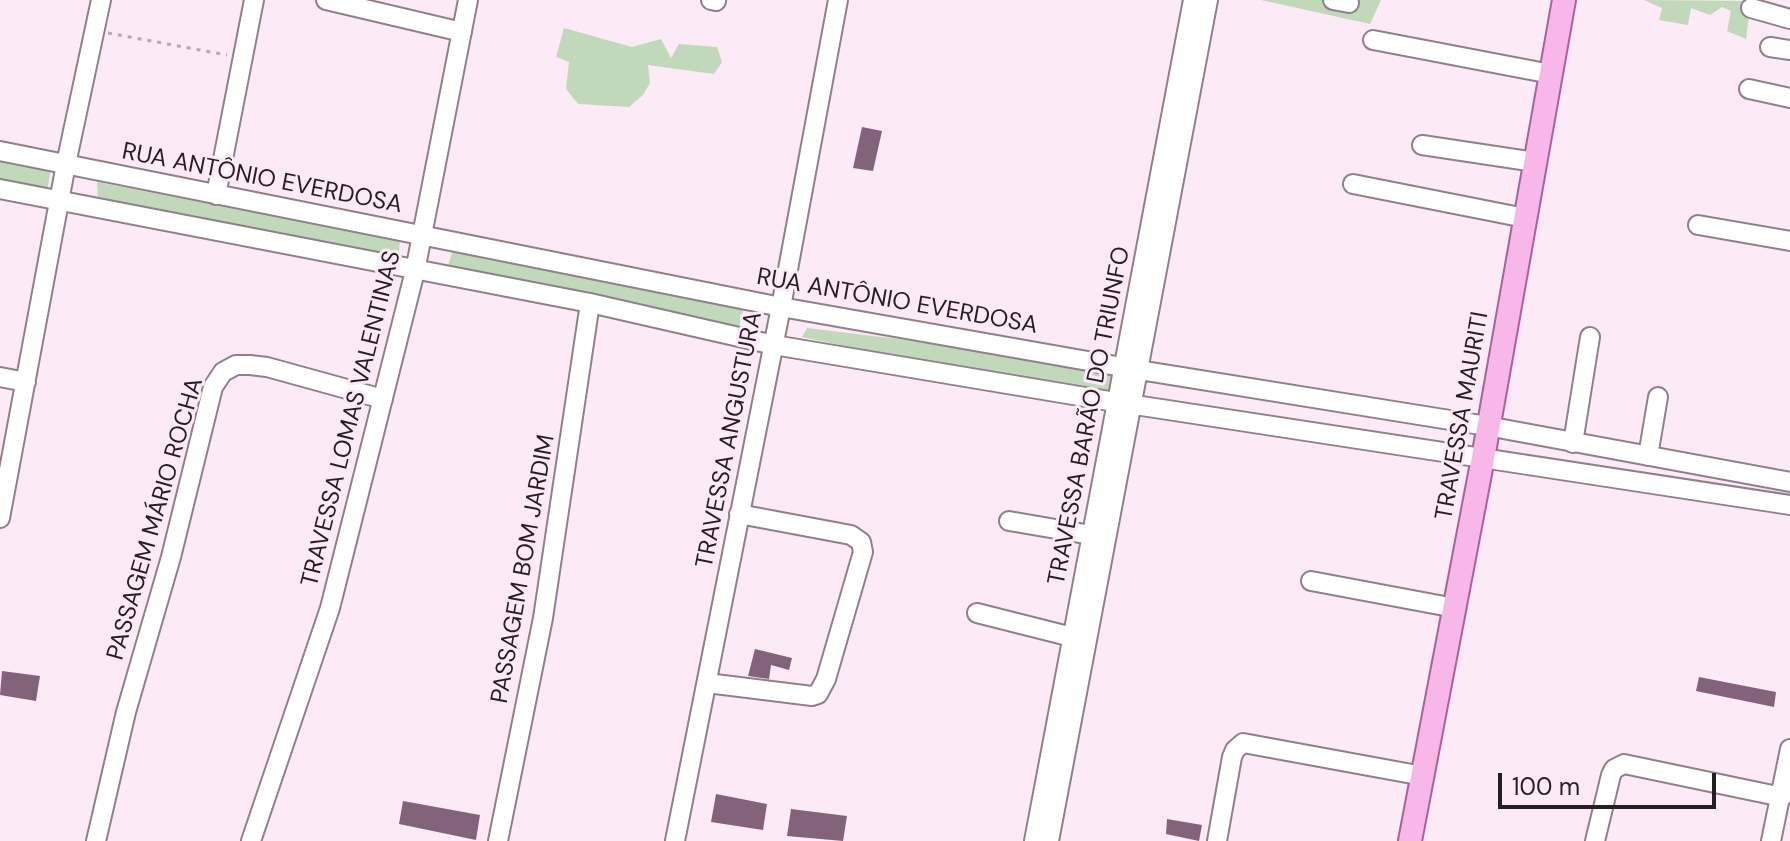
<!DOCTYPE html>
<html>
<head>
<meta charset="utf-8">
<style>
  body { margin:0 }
  #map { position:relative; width:1790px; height:841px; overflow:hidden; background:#fdeaf7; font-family:"DM Sans",sans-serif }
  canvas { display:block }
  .scale { position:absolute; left:1498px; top:773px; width:218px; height:36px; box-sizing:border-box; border:4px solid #251e23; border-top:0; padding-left:10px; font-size:24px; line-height:28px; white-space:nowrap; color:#251e23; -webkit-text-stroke:6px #fdeaf7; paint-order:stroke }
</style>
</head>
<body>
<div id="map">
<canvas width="1790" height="841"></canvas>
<div class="scale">100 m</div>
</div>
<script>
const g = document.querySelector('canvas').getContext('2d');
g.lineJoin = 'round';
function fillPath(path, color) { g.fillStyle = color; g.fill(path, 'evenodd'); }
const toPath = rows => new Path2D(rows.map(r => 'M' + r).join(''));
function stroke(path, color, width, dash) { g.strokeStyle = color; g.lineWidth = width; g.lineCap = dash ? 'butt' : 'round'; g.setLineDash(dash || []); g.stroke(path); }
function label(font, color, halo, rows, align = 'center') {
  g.font = font + ' "DM Sans",sans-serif'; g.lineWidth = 6; g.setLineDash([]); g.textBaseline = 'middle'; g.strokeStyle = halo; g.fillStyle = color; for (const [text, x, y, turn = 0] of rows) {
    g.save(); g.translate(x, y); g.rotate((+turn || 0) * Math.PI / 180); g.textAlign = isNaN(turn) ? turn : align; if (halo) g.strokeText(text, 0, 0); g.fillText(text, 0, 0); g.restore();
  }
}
fillPath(toPath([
  [1261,0,1381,0,1370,24],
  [1644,0,1751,1,1746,39,1727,31,1731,11,1722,7,1710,15,1691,8,1688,25,1659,20,1662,8],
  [564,28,632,47,661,39,671,58,679,44,717,47,722,62,714,74,648,65,650,83,643,95,629,107,578,104,566,89,569,62,556,57],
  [0,159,51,169,47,191,0,183],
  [97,182,400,241,398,260,98,200],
  [453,249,743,310,739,327,447,270],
  [807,328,1112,365,1109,401,802,337]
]), '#c1d8ba');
fillPath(toPath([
  [862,127,882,131,873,171,853,168],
  [755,649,792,658,789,670,771,665,769,679,748,676],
  [2,671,40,676,36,701,0,695],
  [1699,677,1776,692,1774,707,1696,691],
  [716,794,767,804,763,830,711,822],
  [403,801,480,815,476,840,399,824],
  [791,809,847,816,843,841,787,836],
  [1167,819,1202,825,1199,841,1166,834]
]), '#83637a');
const minor = toPath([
  [326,0,462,32],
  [711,0,716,1],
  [1333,0,1349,3],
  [1751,8,1790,19],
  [1373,40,1551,74],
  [1770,47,1790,50],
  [1749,89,1790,98],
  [1422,145,1535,162],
  [0,151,781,307,1139,370,1487,426,1790,482],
  [1353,184,1525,218],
  [0,189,590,303,774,345,1109,401,1790,505],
  [216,195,254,0],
  [1698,225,1790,241],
  [0,377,26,382],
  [1573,443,1590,337],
  [1648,456,1658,397],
  [0,518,66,164,101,0],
  [1009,521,1091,535],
  [1311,581,1455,608],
  [977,613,1072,637],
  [707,683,812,696,818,694,826,679,863,552,861,542,851,535,739,514],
  [96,841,126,712,171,557,213,387,223,372,236,365,250,365,267,367,383,399],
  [251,841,330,608,415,271,468,0],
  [498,841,543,618,590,303],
  [675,841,781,307,838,0],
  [1034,841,1193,0],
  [1049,841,1208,0],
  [1217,841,1232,757,1235,750,1243,743,1423,776],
  [1595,841,1611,775,1614,769,1624,764,1782,797],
  [1771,841,1790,749]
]);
const major = toPath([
  [1410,841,1483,458,1564,0]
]);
stroke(minor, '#90808b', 22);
stroke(major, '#ab629a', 26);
stroke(toPath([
  [108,33,227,55]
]), '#b7a8b2', 3, [4, 6]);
stroke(minor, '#fff', 18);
stroke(major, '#f8b7e9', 22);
label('24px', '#251e23', '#fdeaf7', [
  ["RUA ANTÔNIO EVERDOSA",262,179,11],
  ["RUA ANTÔNIO EVERDOSA",897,302,10],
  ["TRAVESSA BARÃO DO TRIUNFO",1090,416,-79],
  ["TRAVESSA MAURITI",1463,416,-80],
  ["TRAVESSA LOMAS VALENTINAS",352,419,-76],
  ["TRAVESSA ANGUSTURA",730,440,-79],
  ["PASSAGEM MÁRIO ROCHA",156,519,-74],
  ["PASSAGEM BOM JARDIM",524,569,-80]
]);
</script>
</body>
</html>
